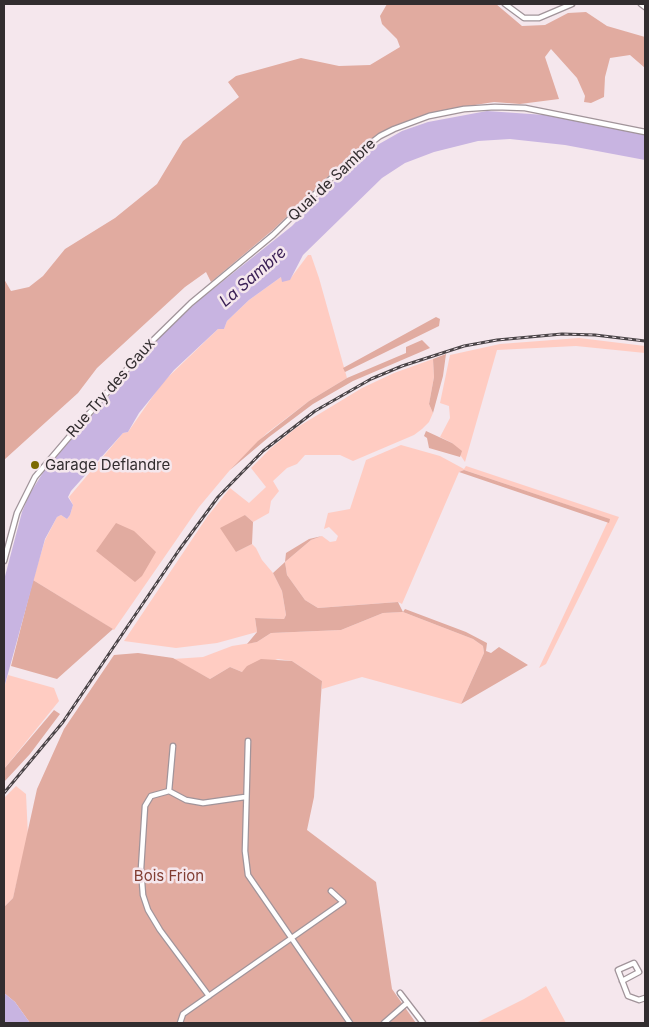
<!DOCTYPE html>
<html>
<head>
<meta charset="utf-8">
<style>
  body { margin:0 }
  #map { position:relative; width:649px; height:1027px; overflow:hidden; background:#f5e7ed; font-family:Inter,sans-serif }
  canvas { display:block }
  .frame { position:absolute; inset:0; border:5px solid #322d2f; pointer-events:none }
</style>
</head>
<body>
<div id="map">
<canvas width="649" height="1027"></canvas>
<div class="frame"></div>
</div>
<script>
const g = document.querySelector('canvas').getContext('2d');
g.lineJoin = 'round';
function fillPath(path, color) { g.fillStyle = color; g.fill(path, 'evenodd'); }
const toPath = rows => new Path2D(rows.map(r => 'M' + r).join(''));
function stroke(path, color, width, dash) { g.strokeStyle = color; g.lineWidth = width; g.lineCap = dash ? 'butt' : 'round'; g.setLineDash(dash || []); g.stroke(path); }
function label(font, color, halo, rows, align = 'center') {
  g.font = font + ' Inter,sans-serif'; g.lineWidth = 5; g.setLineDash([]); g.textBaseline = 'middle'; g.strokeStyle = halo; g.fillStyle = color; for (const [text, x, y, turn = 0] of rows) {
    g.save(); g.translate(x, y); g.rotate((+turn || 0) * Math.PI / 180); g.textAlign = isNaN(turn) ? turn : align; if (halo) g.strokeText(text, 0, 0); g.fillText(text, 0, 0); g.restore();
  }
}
fillPath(toPath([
  [308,255,311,255,319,278,347,378,309,401,267,433,230,470,199,507,114,630,33,580,45,540,57,517,61,515,67,519,70,515,73,505,69,497,123,433,128,432,162,383,218,329,224,329,227,321,249,300,281,277,290,279],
  [579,338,645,346,645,353,576,346,497,350,465,462,452,443,440,437,450,418,449,406,440,403,450,355,500,344],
  [433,359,434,377,429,404,433,413,429,422,422,429,414,435,353,461,340,455,305,455,297,464,287,468,273,481,279,491,271,501,269,513,253,522,245,515,236,552,252,544,256,548,262,560,273,573,282,591,286,615,284,619,255,618,257,632,217,643,176,648,124,641,207,517,230,488,249,503,266,487,251,468,271,448,296,428,362,388,394,373],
  [401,445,440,456,464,469,466,466,619,517,546,664,539,668,609,519,464,470,459,472,402,604,398,602,318,608,305,600,287,575,285,562,311,540,322,536,330,542,336,541,338,536,329,527,324,529,328,513,350,509,366,460],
  [403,612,473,639,483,646,484,653,461,704,362,677,322,689,322,681,292,661,278,659,242,672,230,667,210,679,173,659,203,657,232,646,257,642,271,633,341,630,383,613],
  [8,675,54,688,59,701,4,769,4,688],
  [16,786,26,794,28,836,13,898,4,907,4,798],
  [546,986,566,1023,476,1023,524,999]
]), '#ffccc2');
fillPath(toPath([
  [387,4,496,4,522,26,545,25,568,13,586,12,607,26,645,37,645,68,630,55,610,58,605,77,604,97,591,103,584,102,585,96,577,78,551,49,545,57,559,99,520,104,494,102,462,107,425,115,379,133,342,163,274,229,211,282,206,272,185,287,97,368,78,393,4,460,4,279,11,291,29,287,43,276,65,249,115,218,157,184,183,141,239,97,228,82,236,76,301,58,339,66,370,65,400,47,397,39,382,24,380,16],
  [436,317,440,319,439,326,345,372,343,368],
  [422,340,430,348,353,381,313,404,269,437,230,470,258,441,309,401,347,378,406,353,406,347],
  [446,354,443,376,433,413,429,404,434,377,433,359],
  [426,431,452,443,462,451,460,457,429,448,427,438,424,436],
  [464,470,610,519,609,523,459,472],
  [245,515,253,522,252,544,236,552,220,528],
  [116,523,134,531,156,552,142,576,135,582,96,551],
  [322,536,311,540,285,562,287,575,305,600,318,608,398,602,403,612,405,609,466,632,487,643,486,651,491,653,499,647,528,665,461,704,484,653,483,646,473,639,403,612,383,613,341,630,271,633,257,642,247,644,257,632,255,618,284,619,286,615,282,591,273,573,285,562,286,553,309,539],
  [33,580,113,629,57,679,11,666],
  [138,653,173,658,210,679,230,667,242,672,247,666,261,659,292,661,322,681,314,797,307,830,376,882,392,989,416,1023,30,1023,15,1002,4,993,4,907,13,898,37,789,64,729,114,655],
  [54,710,60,714,30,754,4,782,4,769]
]), '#e1aba0');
fillPath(toPath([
  [487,111,545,115,645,135,645,160,565,145,510,139,478,141,434,152,405,163,382,178,303,255,290,280,282,282,281,277,249,300,227,321,224,329,218,329,174,370,139,413,128,432,123,433,71,491,68,497,73,505,70,515,67,519,61,515,57,517,45,539,4,688,4,580,22,512,29,495,44,471,162,335,198,301,292,226,336,180,372,148,402,131,428,122],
  [4,993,15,1002,30,1023,4,1023]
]), '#c8b4e1');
const street = toPath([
  [505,4,524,18,539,18,572,4],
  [641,4,645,7],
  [4,561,17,513,35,477,145,348,191,303,273,235,354,156,380,136,394,129,429,116,464,109,495,107,525,108,645,132],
  [248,741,245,851,248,875,350,1023],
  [169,791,151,796,145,806,141,869,143,895,148,910,160,930,209,996],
  [169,791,186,800,203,803,245,797],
  [169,791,173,746],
  [622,981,639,972,634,963,618,970,628,996,639,1000,645,998],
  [400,993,423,1023],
  [180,1023,183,1014,343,902,331,891],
  [384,1023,407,1003]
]);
stroke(street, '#a1949a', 7);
stroke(street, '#fff', 4.5);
const rail = toPath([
  [4,793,63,722,179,550,218,497,263,451,315,411,371,379,402,366,464,346,497,340,562,334,595,335,645,341]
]);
stroke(rail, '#4a4447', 3);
stroke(rail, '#f5e7ed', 1, [4]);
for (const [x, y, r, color] of [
  [35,465,5,"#7c6900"]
]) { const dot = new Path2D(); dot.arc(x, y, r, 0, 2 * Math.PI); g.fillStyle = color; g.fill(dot); stroke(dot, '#f5e7ed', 2); }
label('15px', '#322d2f', '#f5e7ed', [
  ["Quai de Sambre",332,180,-43],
  ["Rue Try des Gaux",111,388,-49]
]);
label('15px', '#322d2f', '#f5e7ed', [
  ["Garage Deflandre",45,465]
], 'left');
label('15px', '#813d32', '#f5e7ed', [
  ["Bois Frion",169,876]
]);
label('italic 16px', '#3b2056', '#f5e7ed', [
  ["La Sambre",253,277,-41]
]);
</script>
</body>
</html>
